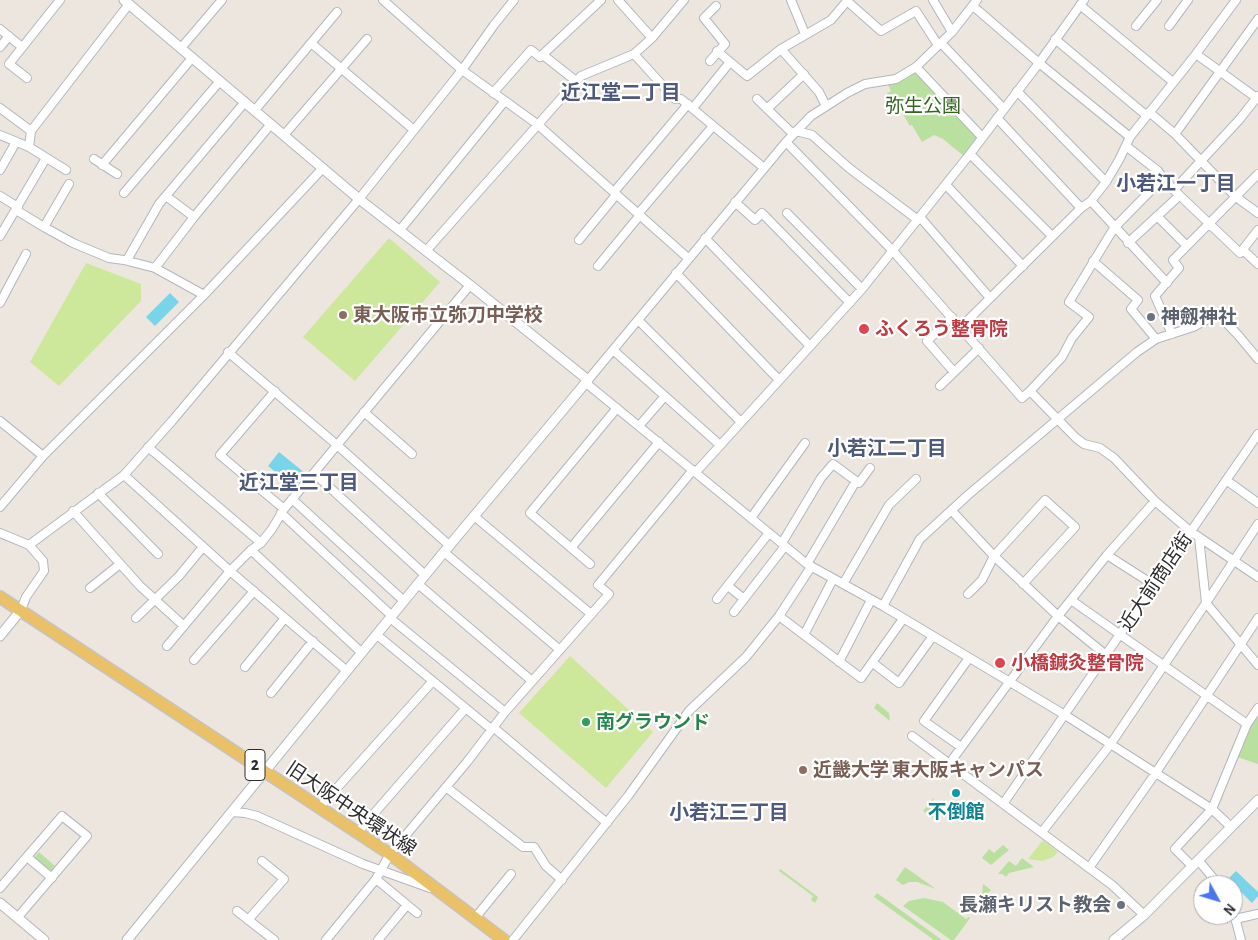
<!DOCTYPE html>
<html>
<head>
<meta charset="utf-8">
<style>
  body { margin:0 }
  #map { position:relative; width:1258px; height:940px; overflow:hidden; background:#ede6df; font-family:"Alegreya Sans",sans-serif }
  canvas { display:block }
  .north { position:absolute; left:1193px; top:875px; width:50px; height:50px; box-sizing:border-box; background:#fff; border:1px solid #ababab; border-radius:50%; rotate:129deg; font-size:14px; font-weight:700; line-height:20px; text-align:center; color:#2c2c2c }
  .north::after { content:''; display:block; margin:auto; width:18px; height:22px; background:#4875f1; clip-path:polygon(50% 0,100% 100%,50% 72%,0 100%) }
</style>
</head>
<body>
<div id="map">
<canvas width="1258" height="940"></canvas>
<div class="north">N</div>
</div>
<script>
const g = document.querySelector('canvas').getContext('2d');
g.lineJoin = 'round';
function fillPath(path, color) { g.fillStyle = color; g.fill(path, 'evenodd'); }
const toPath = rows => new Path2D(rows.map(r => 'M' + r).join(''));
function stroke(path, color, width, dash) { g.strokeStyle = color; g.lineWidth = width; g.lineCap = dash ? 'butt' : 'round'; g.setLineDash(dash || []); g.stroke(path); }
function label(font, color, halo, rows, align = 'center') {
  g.font = font + ' "Alegreya Sans","Noto Sans JP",sans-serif'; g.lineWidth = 4.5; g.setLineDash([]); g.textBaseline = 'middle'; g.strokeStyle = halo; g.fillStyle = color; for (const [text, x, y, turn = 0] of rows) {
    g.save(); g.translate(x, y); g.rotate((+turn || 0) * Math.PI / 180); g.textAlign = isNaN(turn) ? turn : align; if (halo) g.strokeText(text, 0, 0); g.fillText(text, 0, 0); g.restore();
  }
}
fillPath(toPath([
  [917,71,979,137,965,157,943,139,934,135,922,142,912,125,910,126,901,111,899,111,895,108,887,93,891,91,888,85,902,80],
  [877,703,889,713,890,721,874,708],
  [1258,715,1258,764,1237,757,1249,726],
  [934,797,932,804,937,807,939,804,941,805,932,818,923,811],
  [1003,845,1009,850,991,865,982,858,989,849,994,853],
  [39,852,55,866,49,873,33,859],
  [1022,858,1034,867,1009,873,1006,877,1002,874,998,874,1009,861,1016,866],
  [905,867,936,889,917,882,909,882,903,885,896,880],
  [780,869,818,897,815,903,811,900,813,896,779,871],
  [983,884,991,890,978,908,976,907,982,895],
  [877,893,942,940,934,940,874,897],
  [924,898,943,902,966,919,969,917,970,918,954,940,951,940,903,906,909,901]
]), '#bae09f');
fillPath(toPath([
  [389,238,440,282,355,381,303,337],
  [86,263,141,284,141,301,59,386,30,362],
  [570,656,653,732,606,788,519,713],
  [1043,840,1058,852,1053,857,1042,861,1028,859]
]), '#cde79b');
fillPath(toPath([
  [170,293,179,302,155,326,146,317],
  [279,452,305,473,294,487,268,466],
  [1236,871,1258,892,1258,896,1252,903,1228,879]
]), '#78d4e9');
const minor = toPath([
  [383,0,462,70,537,124,688,258],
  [618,0,652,38],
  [791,0,805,34],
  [848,0,847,1,881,31,916,11,938,45],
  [933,0,952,32],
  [1080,5,1173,82],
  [973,6,1039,63,1130,137,1196,54,1236,0],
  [1136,26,1157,0],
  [1169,26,1188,0],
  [0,29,22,47],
  [1055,39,1147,116],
  [311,43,414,130],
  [941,43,1004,109],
  [0,47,9,36],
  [181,48,222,0],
  [717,51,747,76,781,49],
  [634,54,675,99,681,99,764,168],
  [1196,54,1258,99],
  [543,55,576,81],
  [710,61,725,44,704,18,716,6],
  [916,67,982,137],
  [27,78,9,64,60,0],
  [1017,91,1106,182],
  [493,93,531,50,540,57,601,0],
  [757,99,793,134],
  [826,106,819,92,781,49,831,20,847,1],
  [0,108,31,131,29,147,66,170],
  [693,108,730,62],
  [767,109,804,74],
  [255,110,337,12],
  [1149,112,1175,134,1236,197,1258,213],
  [997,118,1081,208],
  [31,131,129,4],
  [796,131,812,135,849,168,918,220],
  [1175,134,1258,19],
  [0,135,29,147],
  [284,135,367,39],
  [786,142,893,251,1022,398,1030,391,1076,438,1084,444,1100,448,1114,458,1155,501,1190,531,1258,577],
  [1126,146,1158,171,1163,178],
  [970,154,1052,236],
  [94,159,117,174],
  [102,165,192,58],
  [0,170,16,142],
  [69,184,44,227,73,243,109,258,124,260,155,268,204,295],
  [946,185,1023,266],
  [1174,190,1240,253,1258,230],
  [614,192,688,104],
  [124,193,220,81],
  [0,196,18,207],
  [166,196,194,217],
  [1091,201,1167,283],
  [735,202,755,220,762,213,850,303],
  [16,210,44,227],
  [787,213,862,289],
  [638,214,713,126],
  [1157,216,1187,246],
  [920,217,990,298],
  [400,230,504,102],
  [0,236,46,158],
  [705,238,810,346],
  [579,240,616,195],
  [1128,243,1179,196],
  [1243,250,1258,264],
  [426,251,581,76,634,54,652,38,684,0],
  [127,260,159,204,245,102],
  [1093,261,1138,300,1131,309,1156,339],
  [598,266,640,215],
  [155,268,194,217,271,124],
  [676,273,779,380],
  [0,303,26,254],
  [952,317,927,341,954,372],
  [638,320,740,421],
  [961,327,1081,208,1091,201,1106,182,1119,160,1130,137],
  [1172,334,1155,296,1179,268,1173,260,1258,174],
  [613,350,720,445],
  [228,352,337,445,450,546],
  [588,380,786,142,811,116,847,93,865,84,896,79,916,67,952,32,977,0],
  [586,383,807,564,883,606,1065,715,1212,809,1231,827],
  [940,386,979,348],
  [275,391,220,455,284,509],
  [1030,391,1062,357,1072,338,1089,317,1069,302,1114,228,1163,178,1174,190,1239,120,1258,96],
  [364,412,412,454],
  [0,421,43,456],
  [639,426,665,396],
  [148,447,261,543],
  [696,472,862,289,970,154,1039,63,1084,0],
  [314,473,425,575],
  [1226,480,1258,503],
  [98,493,158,554],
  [292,499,404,601],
  [0,507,43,456,204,295,323,168],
  [73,511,140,586,184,626],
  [952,511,994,556,1058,616,1106,655],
  [281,513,392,616],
  [474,516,591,614],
  [751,518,805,443],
  [0,533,29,545,43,561,44,571,26,597,21,610],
  [1199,537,1206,603,1258,665],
  [782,543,821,478,833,464,856,481],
  [29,545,124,475],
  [571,548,659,442],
  [251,550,362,653],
  [444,552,560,650],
  [1107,555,1154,585],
  [590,564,530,513,617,408],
  [807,564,856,481,859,483,870,468],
  [418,584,532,681],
  [843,584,889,505,916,479],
  [728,586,744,599],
  [90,588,120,564],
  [968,594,982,580,994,556,1045,500,1075,527,1023,584],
  [717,599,769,533],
  [1071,600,1247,724,1258,708],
  [883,606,920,539,968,495,1137,352,1156,339,1193,327,1218,314,1238,335,1258,359],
  [734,612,785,546],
  [779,616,861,678,903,619],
  [136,618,179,576,203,547],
  [390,618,505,712],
  [377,635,491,729],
  [804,635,833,579],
  [167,646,230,571,251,550,261,543,272,529,284,509,470,285],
  [194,660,254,591],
  [839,662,871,600],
  [873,663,899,683,933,636],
  [245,667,285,618],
  [347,671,230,571,124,475,172,421,359,199,462,70,494,25,514,0],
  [271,693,313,641],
  [493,727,607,823],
  [912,736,1112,885,1144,915],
  [961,747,924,721,969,658],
  [949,764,1058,616,1107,555,1155,501],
  [446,787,523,847,534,847,546,866,562,880],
  [1003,804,1258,434],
  [319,808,432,682],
  [232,812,245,813,257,816,363,864,430,888],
  [1042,832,1110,745,1206,603,1258,524],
  [357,833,465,709],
  [27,857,52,878],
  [1198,860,1219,885],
  [1192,866,1175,849,1212,809,1247,724],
  [1089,868,1155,774,1258,618],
  [376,879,417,913],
  [0,888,62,816,87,836,18,917],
  [1233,910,1241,940],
  [237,911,274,940],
  [475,918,511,874],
  [1235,919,1258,914],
  [248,920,284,879,262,861],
  [326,940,376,879,390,854,467,762,505,712,609,594,598,585,693,470],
  [378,940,407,905],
  [513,940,628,796,689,711,746,657,779,616,811,567]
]);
const tertiary = toPath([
  [124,0,359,199,470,285,588,380,444,552,127,940],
  [0,636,21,610],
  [0,903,44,940],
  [1114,940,1144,915,1258,800]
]);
const primary = toPath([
  [0,597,390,854,504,940]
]);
stroke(minor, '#b2b6bf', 10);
stroke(tertiary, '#b2b6bf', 11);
stroke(primary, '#c4c4c4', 14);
stroke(minor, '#fff', 8);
stroke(tertiary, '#fff', 9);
stroke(primary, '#eac167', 11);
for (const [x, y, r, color] of [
  [343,315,5,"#8d6e63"],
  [1151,317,5,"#6b7280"],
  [864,329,6,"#e0444e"],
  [1000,663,6,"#e0444e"],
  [586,722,5,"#2e9e5b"],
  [803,770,5,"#8d6e63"],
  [956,793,5,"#0f9aa8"],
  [1121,905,5,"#6b7280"]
]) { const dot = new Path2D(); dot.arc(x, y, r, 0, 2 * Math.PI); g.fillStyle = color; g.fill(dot); stroke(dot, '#fff', 2); }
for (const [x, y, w] of [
  [255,765,20]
]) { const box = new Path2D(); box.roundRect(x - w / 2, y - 15.5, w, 31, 4); g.fillStyle = '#fff'; g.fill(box); stroke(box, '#2c2c2c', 1); }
label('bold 18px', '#2c2c2c', null, [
  ["2",255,765]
]);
label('19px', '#33661f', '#fff', [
  ["弥生公園",923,106]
]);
label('bold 19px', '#785e54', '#fff', [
  ["東大阪市立弥刀中学校",353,315],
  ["近畿大学 東大阪キャンパス",813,770]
], 'left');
label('bold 19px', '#5b616d', '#fff', [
  ["神劔神社",1161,317],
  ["長瀬キリスト教会",1111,905,"right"]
], 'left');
label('bold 19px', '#be3a42', '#fff', [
  ["ふくろう整骨院",875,329],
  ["小橋鍼灸整骨院",1011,663]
], 'left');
label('19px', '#2c2c2c', '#fff', [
  ["近大前商店街",1156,582,-56],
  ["旧大阪中央環状線",351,809,34]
]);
label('bold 19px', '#27864d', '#fff', [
  ["南グラウンド",596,722]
], 'left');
label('bold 19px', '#0d838f', '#fff', [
  ["不倒館",956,812]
]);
label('bold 20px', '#4e5a7b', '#fff', [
  ["近江堂二丁目",621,93],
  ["小若江一丁目",1176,184],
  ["小若江二丁目",887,449],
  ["近江堂三丁目",299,483],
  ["小若江三丁目",729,813]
]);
</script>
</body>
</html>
